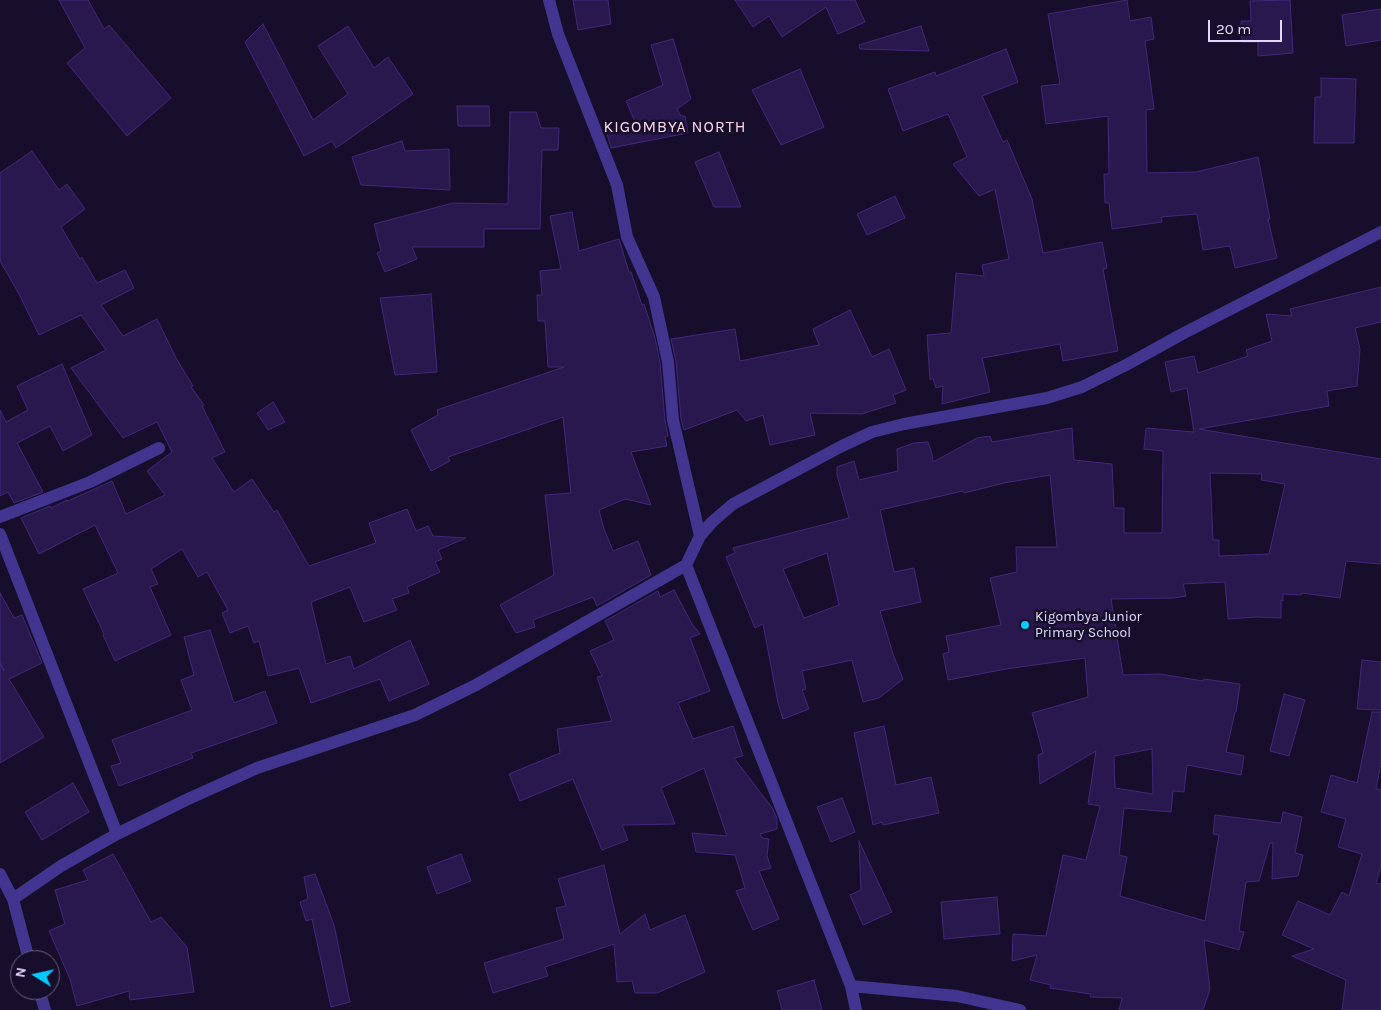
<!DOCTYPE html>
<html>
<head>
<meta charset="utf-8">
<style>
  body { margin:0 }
  #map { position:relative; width:1381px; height:1010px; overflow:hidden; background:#160e2b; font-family:Karla,sans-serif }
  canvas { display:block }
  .north { position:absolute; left:10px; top:950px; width:50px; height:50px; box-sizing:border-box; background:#160e2b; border:1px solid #675f80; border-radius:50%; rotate:280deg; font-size:14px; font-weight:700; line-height:20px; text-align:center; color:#e1d9ff }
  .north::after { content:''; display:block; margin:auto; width:18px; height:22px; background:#05cbff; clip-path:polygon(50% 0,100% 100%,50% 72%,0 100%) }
  .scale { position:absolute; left:1208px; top:20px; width:74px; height:22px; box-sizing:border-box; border:2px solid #e1d9ff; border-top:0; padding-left:6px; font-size:15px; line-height:18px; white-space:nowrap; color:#e1d9ff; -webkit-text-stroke:4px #160e2b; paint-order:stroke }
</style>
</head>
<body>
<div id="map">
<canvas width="1381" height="1010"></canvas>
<div class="north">N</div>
<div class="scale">20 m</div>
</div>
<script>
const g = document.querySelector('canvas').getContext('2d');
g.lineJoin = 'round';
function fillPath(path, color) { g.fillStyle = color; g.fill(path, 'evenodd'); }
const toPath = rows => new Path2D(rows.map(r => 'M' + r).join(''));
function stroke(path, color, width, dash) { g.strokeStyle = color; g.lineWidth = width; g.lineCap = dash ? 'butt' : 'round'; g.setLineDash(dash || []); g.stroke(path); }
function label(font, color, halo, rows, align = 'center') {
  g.font = font + ' Karla,sans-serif'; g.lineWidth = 5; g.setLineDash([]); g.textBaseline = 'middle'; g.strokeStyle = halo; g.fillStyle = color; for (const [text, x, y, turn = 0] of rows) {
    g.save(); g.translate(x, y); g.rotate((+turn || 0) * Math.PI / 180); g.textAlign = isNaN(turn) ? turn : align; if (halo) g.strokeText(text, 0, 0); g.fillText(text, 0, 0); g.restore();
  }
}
const building = toPath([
  [59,0,88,0,104,29,109,25,171,98,127,136,67,63,85,48,59,0],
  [573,0,608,0,611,24,578,30,573,0],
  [735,0,855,0,865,22,838,34,826,7,782,37,769,16,753,27,735,0],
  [1127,0,1130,21,1151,17,1154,39,1145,41,1154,109,1146,110,1147,173,1196,172,1258,157,1270,219,1268,219,1277,258,1235,268,1230,246,1203,250,1197,214,1161,217,1162,222,1112,229,1109,203,1105,203,1104,174,1109,174,1108,116,1046,124,1041,86,1060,84,1048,14,1127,0],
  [1290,0,1293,53,1258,56,1258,42,1242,42,1241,21,1251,21,1250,1,1290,0],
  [1381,9,1381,40,1346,46,1342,15,1381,9],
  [263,24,313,120,348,94,318,46,348,26,374,68,388,57,413,94,336,148,332,141,304,156,245,42,263,24],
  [921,26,929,51,860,49,859,45,921,26],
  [673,39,691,99,677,109,681,116,685,116,688,133,611,148,606,130,636,124,626,101,663,85,651,45,673,39],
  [1006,49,1018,82,982,96,1003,142,1007,140,1032,199,1043,253,1102,242,1107,268,1103,269,1118,351,1063,361,1060,344,982,358,990,392,942,404,943,386,936,388,933,378,930,380,927,335,951,333,956,273,984,276,982,265,1009,259,995,189,979,196,953,164,967,157,948,114,903,131,888,89,935,72,936,76,1006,49],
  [800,69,824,127,781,145,752,90,800,69],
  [1321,78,1356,79,1354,143,1314,143,1315,97,1321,97,1321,78],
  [457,106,489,106,490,126,458,126,457,106],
  [510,112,536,112,541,128,559,128,558,150,542,150,540,229,484,229,484,247,412,247,417,259,385,272,377,253,381,251,374,224,453,203,508,204,510,112],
  [402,141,405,151,449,149,450,190,361,185,352,157,402,141],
  [32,151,59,190,67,184,85,209,61,227,80,259,82,257,97,283,125,270,134,288,101,305,123,336,157,319,176,358,193,386,191,387,204,405,202,406,225,452,212,458,234,492,252,479,274,512,277,510,309,566,376,543,369,523,407,509,416,531,428,526,433,536,466,538,438,550,442,559,435,562,440,572,407,587,409,593,392,599,397,610,364,622,350,587,311,602,326,664,350,656,354,669,410,640,429,684,389,701,380,679,311,703,299,668,268,676,259,641,254,643,248,626,230,633,222,613,228,610,207,572,198,577,182,549,151,569,158,584,150,587,171,635,115,661,103,635,104,634,83,589,118,573,95,525,39,554,21,518,50,506,51,508,67,500,68,501,112,481,126,514,165,495,147,471,172,452,157,422,123,438,71,368,106,350,81,315,39,335,19,294,0,261,0,173,32,151],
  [719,152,741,207,714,207,695,162,719,152],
  [895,196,905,218,867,235,857,214,895,196],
  [572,212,579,251,619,239,629,272,631,272,642,305,644,304,655,338,660,363,665,421,668,436,665,437,667,446,631,452,651,505,625,499,599,510,604,529,613,551,638,541,651,575,597,606,593,597,533,620,535,627,516,633,500,605,554,575,545,495,571,493,563,417,448,457,450,461,431,471,411,430,438,415,437,410,564,367,548,367,545,321,538,321,537,295,542,295,540,271,561,269,550,216,572,212],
  [1381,287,1381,322,1355,328,1360,349,1357,386,1327,391,1329,406,1199,429,1381,459,1381,564,1346,561,1340,598,1302,593,1301,595,1283,594,1283,601,1281,600,1281,618,1257,617,1228,619,1225,582,1183,584,1186,596,1174,598,1111,599,1123,675,1160,674,1203,681,1204,679,1240,684,1236,712,1235,712,1226,752,1244,756,1241,775,1187,765,1184,792,1173,791,1171,812,1124,808,1119,855,1127,857,1120,896,1205,921,1219,835,1213,834,1215,815,1281,823,1283,812,1302,817,1295,853,1303,855,1298,876,1272,879,1273,843,1270,843,1259,881,1246,882,1239,931,1244,932,1239,950,1204,940,1210,989,1203,1010,1119,1010,1122,998,1090,997,1091,994,1050,988,1051,985,1030,980,1037,955,1012,961,1013,934,1046,936,1063,855,1086,860,1100,806,1088,804,1096,751,1040,784,1038,755,1043,753,1032,713,1088,697,1085,658,1006,669,948,680,943,654,949,652,946,636,1001,625,990,578,1017,572,1016,547,1057,547,1050,475,1004,483,964,493,963,491,880,510,894,572,914,568,921,602,880,611,893,654,903,679,879,698,863,702,852,660,802,671,806,689,802,690,809,709,783,719,778,703,763,624,755,628,726,557,735,553,733,548,849,518,837,475,837,467,854,461,859,480,898,471,897,449,914,443,928,442,932,454,933,462,977,438,990,436,992,442,1072,428,1074,460,1112,464,1114,508,1124,508,1124,533,1162,533,1163,451,1144,449,1146,428,1194,432,1187,388,1171,392,1165,362,1194,356,1198,373,1248,356,1246,350,1272,341,1266,314,1292,316,1290,309,1381,287],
  [1210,473,1262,474,1261,480,1285,484,1269,554,1219,556,1219,540,1213,540,1210,473],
  [827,553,839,605,804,618,783,569,827,553],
  [1152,749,1153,794,1115,788,1114,756,1152,749],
  [431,294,437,372,395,375,380,298,431,294],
  [850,310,872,357,889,349,906,390,893,395,896,403,862,414,810,413,815,435,770,445,763,415,746,421,737,410,684,430,681,419,676,361,671,339,735,329,740,361,819,345,813,329,850,310],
  [62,364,92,435,63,451,50,426,17,443,43,492,14,503,8,492,0,496,0,410,6,422,28,410,17,386,62,364],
  [273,402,285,422,268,430,257,413,273,402],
  [674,590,692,624,700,634,690,638,710,691,678,703,693,739,733,726,743,756,734,758,773,809,777,819,777,829,760,834,762,838,769,839,767,856,771,868,759,871,779,919,753,930,736,891,745,888,735,855,696,852,692,833,727,836,704,768,661,788,675,824,622,825,628,840,602,850,573,779,520,801,509,774,560,753,557,729,612,721,597,677,602,676,590,651,614,640,605,621,658,591,660,597,674,590],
  [0,593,14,618,22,615,42,663,9,679,44,737,0,763,0,663,4,671,0,662,0,593],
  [210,630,234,703,265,691,277,723,191,753,193,758,119,786,111,766,121,763,112,740,192,710,181,680,194,675,184,637,210,630],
  [1362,660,1381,662,1381,710,1357,709,1362,660],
  [1284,694,1305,700,1289,756,1270,751,1284,694],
  [1372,712,1381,712,1381,764,1376,788,1381,790,1381,866,1376,883,1381,884,1381,1010,1342,1010,1346,980,1292,956,1314,949,1282,935,1298,901,1330,915,1342,892,1349,896,1362,854,1338,847,1346,819,1321,812,1331,775,1357,783,1372,712],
  [884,726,896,785,931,777,939,813,883,825,882,822,873,825,854,733,884,726],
  [73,783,89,812,42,840,25,812,73,783],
  [842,798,855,832,831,842,817,807,842,798],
  [859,841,892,912,863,925,850,895,861,890,859,841],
  [113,854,151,922,161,917,187,947,194,992,130,1000,129,991,77,1006,70,979,49,931,65,924,55,890,88,880,83,870,113,854],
  [461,854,471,881,437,894,427,867,461,854],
  [604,865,620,934,645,914,650,930,685,915,705,972,657,993,635,993,632,981,617,982,614,944,545,967,548,976,493,993,484,963,564,939,556,908,566,906,558,879,604,865],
  [315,874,334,925,350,1002,331,1007,312,919,306,921,300,902,308,899,304,877,315,874],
  [997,897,1000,934,944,939,941,902,997,897],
  [814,980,822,1010,782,1010,777,991,814,980]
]);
fillPath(building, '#29184e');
stroke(building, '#42287c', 1);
stroke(toPath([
  [549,0,558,34,617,185,627,237,654,297,668,362,673,420,700,536],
  [0,517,90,482,159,448],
  [0,534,117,834],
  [686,565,851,986,856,1010],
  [0,874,13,899,29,960],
  [13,899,61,866,117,834,188,799,257,768,415,715,476,685,686,565,700,536,712,522,733,504,842,446,872,432,904,424,1047,398,1082,387,1126,365,1184,333,1381,232],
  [851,986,957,996,1020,1010],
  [39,990,45,1010]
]), '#42358f', 12);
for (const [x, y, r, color] of [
  [1025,625,5,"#05cbff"]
]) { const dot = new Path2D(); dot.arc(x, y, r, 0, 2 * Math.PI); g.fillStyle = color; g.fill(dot); stroke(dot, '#160e2b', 2); }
label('14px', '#e1d9ff', '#160e2b', [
  ["Kigombya Junior",1035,617],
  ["Primary School",1035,633]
], 'left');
g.letterSpacing = '1px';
label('16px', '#ffdbee', '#160e2b', [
  ["KIGOMBYA NORTH",675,127]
]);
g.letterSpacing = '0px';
</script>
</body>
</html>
